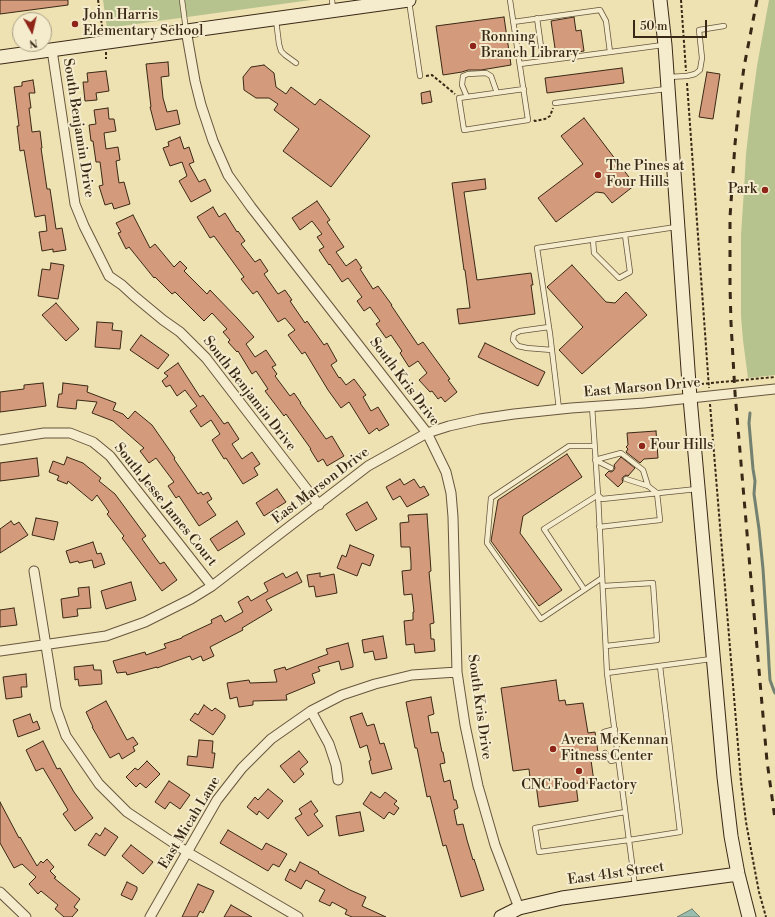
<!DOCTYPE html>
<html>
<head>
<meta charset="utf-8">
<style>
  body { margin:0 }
  #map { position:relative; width:775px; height:917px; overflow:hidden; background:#eee1b2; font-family:"Libre Bodoni",serif }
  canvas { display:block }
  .north { position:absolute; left:12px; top:12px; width:40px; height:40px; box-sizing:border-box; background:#f4eccd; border:1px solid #aa9e84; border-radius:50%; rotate:172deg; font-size:11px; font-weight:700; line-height:16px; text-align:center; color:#3a2816 }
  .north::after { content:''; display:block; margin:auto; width:14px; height:18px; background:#8f2418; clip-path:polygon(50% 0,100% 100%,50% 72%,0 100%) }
  .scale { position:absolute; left:633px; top:20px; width:74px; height:18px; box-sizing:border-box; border:2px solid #3a2816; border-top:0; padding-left:5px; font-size:12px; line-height:14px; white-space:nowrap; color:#3a2816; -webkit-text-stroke:3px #f4eccd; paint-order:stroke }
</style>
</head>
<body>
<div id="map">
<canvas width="775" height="917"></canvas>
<div class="north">N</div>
<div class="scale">50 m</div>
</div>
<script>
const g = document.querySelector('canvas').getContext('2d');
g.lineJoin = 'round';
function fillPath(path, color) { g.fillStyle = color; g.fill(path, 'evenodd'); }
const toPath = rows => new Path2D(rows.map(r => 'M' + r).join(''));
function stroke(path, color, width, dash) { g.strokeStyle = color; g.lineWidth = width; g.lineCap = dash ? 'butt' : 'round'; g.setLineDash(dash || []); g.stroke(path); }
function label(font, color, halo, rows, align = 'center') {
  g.font = font + ' "Libre Bodoni",serif'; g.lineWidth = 4; g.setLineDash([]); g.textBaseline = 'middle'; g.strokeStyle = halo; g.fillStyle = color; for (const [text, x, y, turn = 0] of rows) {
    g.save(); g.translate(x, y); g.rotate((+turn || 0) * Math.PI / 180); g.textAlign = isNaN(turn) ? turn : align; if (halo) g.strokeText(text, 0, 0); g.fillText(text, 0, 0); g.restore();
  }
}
fillPath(toPath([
  [103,0,311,0,107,28],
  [769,0,775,0,775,375,748,378,743,340,741,316,741,235,744,190,746,154,751,110,757,66]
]), '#b6c38e');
const water = toPath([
  [692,909,700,917,677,917,692,909]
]);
fillPath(water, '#99bdae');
stroke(water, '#738171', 1);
stroke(toPath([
  [750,413,749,423,753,469,755,481,754,494,759,529,763,569,768,645,769,665,770,680,774,691,775,693]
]), '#738171', 3);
const building = toPath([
  [0,0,68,0,68,5,0,14,0,0],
  [504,17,511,65,481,70,468,70,462,72,443,75,436,26,504,17],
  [574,17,576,31,581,30,584,51,556,55,551,21,574,17],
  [168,62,169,76,161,77,163,98,167,112,177,110,180,124,156,130,150,107,151,107,146,64,168,62],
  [264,65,274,73,276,87,286,94,291,87,315,105,320,99,370,136,331,187,283,151,299,129,274,110,278,104,269,98,256,98,244,90,243,77,251,67,264,65],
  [622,68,624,83,547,93,545,78,622,68],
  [106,71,109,91,96,93,97,100,85,101,83,82,88,82,87,73,106,71],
  [707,72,720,74,713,119,699,117,707,72],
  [33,80,35,93,29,93,31,108,29,108,32,132,40,131,42,148,41,148,47,189,50,189,56,229,62,228,66,250,53,252,53,249,42,251,39,232,47,231,45,215,35,217,24,150,20,151,17,126,19,126,14,87,22,86,22,82,33,80],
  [430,91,432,102,422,104,421,93,430,91],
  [108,108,109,119,114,119,116,131,104,133,106,149,118,147,120,160,116,161,119,183,124,182,130,204,114,209,112,203,105,205,99,186,103,185,100,162,96,162,93,141,91,141,89,125,96,124,94,110,108,108],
  [584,118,635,185,612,203,604,193,596,192,556,222,538,198,583,164,561,136,584,118],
  [180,137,184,149,189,147,194,162,189,164,199,182,205,179,211,191,191,202,179,181,187,176,182,162,170,166,163,148,169,146,168,142,180,137],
  [485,179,486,189,464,192,477,280,531,273,533,285,531,285,535,314,459,324,457,309,470,308,465,270,464,270,452,183,485,179],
  [317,201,330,220,327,222,344,247,336,252,346,266,356,259,362,268,360,269,373,289,378,286,392,305,391,305,418,345,423,342,450,379,448,380,457,392,445,402,441,397,438,399,432,391,430,392,419,380,427,373,418,361,409,367,400,353,402,351,391,335,386,338,376,324,380,321,370,307,364,311,357,301,362,297,348,278,342,282,330,264,329,265,319,250,324,247,317,237,322,234,312,221,300,230,292,218,317,201],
  [213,207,219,217,225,213,237,232,238,231,245,241,241,244,255,262,260,259,268,271,264,274,278,294,285,290,292,300,290,301,305,323,307,321,324,345,327,343,337,361,331,365,339,378,340,377,346,385,354,379,366,395,363,397,371,411,378,407,389,425,379,431,377,428,369,434,349,402,341,408,328,390,305,352,302,354,288,335,295,330,285,318,278,322,257,291,253,294,241,279,244,277,214,236,210,238,197,217,213,207],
  [133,215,150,248,155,244,174,267,180,261,187,268,184,271,207,294,210,290,238,319,254,337,246,344,255,357,266,350,276,365,272,367,277,374,275,376,290,396,294,393,301,403,300,403,326,439,332,436,344,456,327,466,323,459,318,462,310,449,311,449,286,414,284,416,265,391,268,389,256,371,252,374,238,351,237,352,228,342,230,340,223,332,227,329,212,313,204,321,175,292,172,294,155,277,154,278,129,247,126,249,118,233,121,232,116,223,133,215],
  [51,263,64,265,58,299,38,296,42,269,50,270,51,263],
  [572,265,606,302,615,303,626,292,647,315,582,374,559,350,583,327,547,287,572,265],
  [56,303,79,329,66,341,42,315,56,303],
  [97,322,113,323,112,330,122,331,120,349,95,347,97,322],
  [141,335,169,355,158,369,130,350,141,335],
  [485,343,545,372,538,386,478,357,485,343],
  [178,363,200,397,203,395,224,424,228,422,239,439,232,444,242,459,252,452,260,464,254,468,258,475,243,484,226,458,224,459,212,440,220,434,211,420,201,427,190,411,197,406,185,390,177,396,170,385,166,387,162,381,168,376,164,373,178,363],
  [43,383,46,406,0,412,0,392,24,389,24,385,43,383],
  [63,383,88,386,87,392,116,403,113,410,123,414,128,419,135,411,152,425,175,458,174,459,198,494,201,492,203,495,208,492,212,499,207,502,216,515,199,526,179,496,176,498,168,486,174,482,156,458,149,463,140,451,144,448,113,421,92,413,97,402,77,400,76,409,57,407,59,394,62,394,63,383],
  [656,431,658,458,644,459,640,463,626,452,628,449,626,447,628,445,627,433,656,431],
  [567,454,582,477,523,516,520,533,562,590,539,606,491,541,498,500,567,454],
  [67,457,83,463,101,478,99,481,115,494,146,536,142,539,152,553,160,564,164,562,177,580,162,591,122,538,124,536,107,514,109,512,97,495,92,501,68,481,67,484,57,480,59,476,49,472,53,461,64,465,67,457],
  [621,457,635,468,628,476,626,475,623,477,622,479,623,482,618,487,605,475,609,471,611,472,613,471,615,468,614,465,621,457],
  [37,458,39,476,0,481,0,463,37,458],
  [400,479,404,485,414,479,420,488,424,486,429,495,407,507,400,496,393,500,386,487,400,479],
  [277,489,286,502,264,516,256,503,277,489],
  [367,502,377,519,356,531,346,514,367,502],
  [427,514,431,571,429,572,434,623,430,624,431,639,434,639,435,651,415,653,414,644,406,645,404,621,413,620,413,612,414,612,412,594,404,595,402,571,411,570,411,563,410,547,401,547,400,523,409,522,408,515,427,514],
  [36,518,58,522,54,540,32,535,36,518],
  [11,521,14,525,19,522,28,535,0,553,0,529,11,521],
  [237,521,245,534,218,551,210,539,237,521],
  [93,542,97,554,101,553,105,564,94,568,92,560,79,563,78,561,70,563,66,551,93,542],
  [350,545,374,555,370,566,362,563,357,576,337,568,342,555,346,557,350,545],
  [297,572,302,582,266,600,272,610,242,628,243,630,210,647,214,656,203,661,201,656,192,660,190,656,157,668,157,667,127,675,126,672,117,673,113,661,145,652,146,655,166,648,164,644,182,638,182,637,212,623,211,620,221,615,225,622,243,612,238,602,248,596,251,601,268,591,264,583,283,573,286,578,297,572],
  [320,573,320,577,334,574,337,593,316,597,314,586,309,587,307,575,320,573],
  [131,582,136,600,106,609,101,591,131,582],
  [89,587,91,608,77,609,78,616,63,618,61,599,79,596,78,588,89,587],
  [14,608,17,625,0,627,0,610,14,608],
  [383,636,387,658,375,660,373,651,364,653,362,640,383,636],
  [348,643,353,664,353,667,341,670,339,661,318,667,320,671,312,674,315,683,286,695,287,700,253,701,253,705,239,707,237,697,230,699,227,683,249,680,250,683,277,682,274,670,285,667,286,670,328,654,326,649,348,643],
  [93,665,94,670,101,670,102,684,79,686,78,679,75,680,74,667,93,665],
  [26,674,27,687,21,687,22,697,6,699,3,677,26,674],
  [556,680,559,701,565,700,566,705,583,703,588,733,595,732,599,759,591,760,594,782,576,785,578,801,539,807,535,777,530,778,529,769,513,771,501,688,556,680],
  [431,697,434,714,428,716,431,733,438,732,442,752,443,752,445,763,440,764,444,782,450,780,454,800,456,800,458,808,454,810,457,825,463,824,467,840,473,860,474,859,484,890,461,897,446,845,443,846,430,796,427,797,417,748,415,748,406,702,431,697],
  [106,701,127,740,133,737,138,744,133,747,135,751,122,759,119,753,110,758,92,727,93,727,86,712,106,701],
  [204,705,212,711,215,708,225,715,225,718,213,735,190,720,195,713,198,715,204,705],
  [362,713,367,726,374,724,380,744,384,743,392,769,372,774,369,761,371,760,367,745,360,748,350,717,362,713],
  [30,714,33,723,37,721,40,729,18,737,13,720,30,714],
  [199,740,213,741,212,753,215,753,213,768,187,765,188,756,197,757,199,740],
  [43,741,57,769,60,768,74,792,93,818,75,831,63,814,68,810,43,768,36,771,26,750,43,741],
  [299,751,308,762,300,769,304,774,294,783,280,766,299,751],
  [147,761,160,774,146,788,140,783,136,787,126,777,135,768,138,770,147,761],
  [169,781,190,795,180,809,170,802,165,809,155,802,169,781],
  [268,789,283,801,268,819,259,811,257,815,247,807,255,797,258,800,268,789],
  [371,792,380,798,385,792,397,801,394,804,399,808,394,815,389,812,384,819,363,804,371,792],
  [311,801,318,811,314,814,323,826,308,836,295,818,302,814,299,809,311,801],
  [0,802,19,838,20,837,37,866,41,861,43,863,47,859,54,867,50,871,56,877,54,878,80,899,74,907,78,910,72,917,64,917,55,909,58,905,41,891,38,894,29,884,36,877,22,864,14,868,0,843,0,802],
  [360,812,364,831,339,836,336,816,360,812],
  [105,828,118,837,105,856,88,845,96,833,100,836,105,828],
  [228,830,262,850,266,843,287,854,279,867,273,864,268,871,220,843,228,830],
  [131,845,153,862,143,874,122,856,131,845],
  [300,862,319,872,318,873,350,890,366,897,362,906,386,917,352,917,345,914,347,910,332,902,330,906,319,901,325,890,306,880,301,889,285,880,290,869,295,872,300,862],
  [127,882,137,887,137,890,132,900,121,895,127,882],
  [198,884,214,891,203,913,200,911,197,917,182,917,198,884],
  [231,905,252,917,224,917,231,905]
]);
fillPath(building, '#d39b7b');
stroke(building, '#3a2816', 1);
const lane = toPath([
  [182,0,186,30],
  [332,0,333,9],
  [510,0,528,120,464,130,459,98,524,89],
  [409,1,420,76],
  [537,18,543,61],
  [276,20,279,44,281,51,285,55,296,63],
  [513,22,600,10,606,21,610,52],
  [520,64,663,45],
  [668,77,687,76,695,74,700,70,702,58,699,30,724,26],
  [467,97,462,85,463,76,468,74,486,73,491,76,497,93],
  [555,103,666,89],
  [593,240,594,253,619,278,630,272,625,235],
  [549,327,520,331,514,334,513,340,518,346,527,348,552,350],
  [592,406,598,495,602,499,697,489],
  [559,409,550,334,537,248,676,227],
  [594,446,569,446,491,498,487,543,541,619,602,578],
  [595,460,621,453,643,470,648,486],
  [595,460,611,468],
  [599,527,660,520,657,493,648,486,626,479],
  [603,586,653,583,657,640,606,646],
  [584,589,544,529,598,495,607,673,711,659],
  [607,673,635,886],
  [604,743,604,732,615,729],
  [605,753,611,761,619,759],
  [625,812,535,828,539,852,629,840,680,832,660,666]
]);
const street = toPath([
  [186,30,195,81,201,105,213,141,228,175,251,207,427,433,446,472,451,493,453,517,457,672,465,725,478,786,495,845,519,908],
  [52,50,71,177,75,204,84,226,109,276,122,285,134,296,163,320,180,332,206,358,319,505],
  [0,440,44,433,70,433,93,442,110,456,212,586],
  [34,571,56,708,66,736,99,784,127,812,187,852,298,917],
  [0,651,106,636,145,622,191,599,212,586,368,466,427,433,449,426,480,419,514,414,571,408,644,403,775,389],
  [311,711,329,744,336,765,338,780],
  [0,892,26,917],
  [150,917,217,800,242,768,271,739,311,711,342,695,375,684,412,675,457,672]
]);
const secondary = toPath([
  [660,0,665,45,690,398,724,777,731,836,738,874,749,917],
  [0,57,409,0],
  [501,917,519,908,562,898,738,874]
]);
stroke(lane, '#67563d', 6);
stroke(street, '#67563d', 11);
stroke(secondary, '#3a2816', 15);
stroke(toPath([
  [98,0,103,32],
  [681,0,686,71],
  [106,52,106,59],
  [426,76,432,75,455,94],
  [687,83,709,388],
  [534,120,535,121,545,119,550,116,553,108],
  [701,384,775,377],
  [669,387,678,387],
  [710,404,741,782,746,822,752,855,759,892,766,917]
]), '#3a2816', 2, [3, 2]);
stroke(lane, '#f4eccd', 4.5);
stroke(street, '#f4eccd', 9);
stroke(secondary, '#f4eccd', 13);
stroke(toPath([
  [757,0,744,67,739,105,735,144,730,217,730,286,731,323,735,393,750,568,767,761,775,819]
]), '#3a2816', 3, [7, 7]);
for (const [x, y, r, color] of [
  [75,24,4,"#8f2418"],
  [473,46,4,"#8f2418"],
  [598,175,4,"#8f2418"],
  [765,190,4,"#8f2418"],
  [642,446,4,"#8f2418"],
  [553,749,4,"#8f2418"],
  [579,771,4,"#8f2418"]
]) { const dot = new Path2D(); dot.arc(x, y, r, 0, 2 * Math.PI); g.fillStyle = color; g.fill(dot); stroke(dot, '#f4eccd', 1.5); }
label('14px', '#3a2816', '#f4eccd', [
  ["John Harris",83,16],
  ["Elementary School",83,32],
  ["Ronning",481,38],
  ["Branch Library",481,54],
  ["The Pines at",606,167],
  ["Four Hills",606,183],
  ["Park",757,190,"right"],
  ["Four Hills",650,446],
  ["Avera McKennan",561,741],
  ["Fitness Center",561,757],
  ["CNC Food Factory",579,786,"center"]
], 'left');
label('14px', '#3a2816', '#f4eccd', [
  ["South Benjamin Drive",78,128,81],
  ["South Kris Drive",404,382,53],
  ["East Marson Drive",642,388,-5],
  ["South Benjamin Drive",249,394,52],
  ["East Marson Drive",321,486,-37],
  ["South Jesse James Court",165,505,51],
  ["South Kris Drive",479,707,82],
  ["East Micah Lane",190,823,-59],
  ["East 41st Street",616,874,-8]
]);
</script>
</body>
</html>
